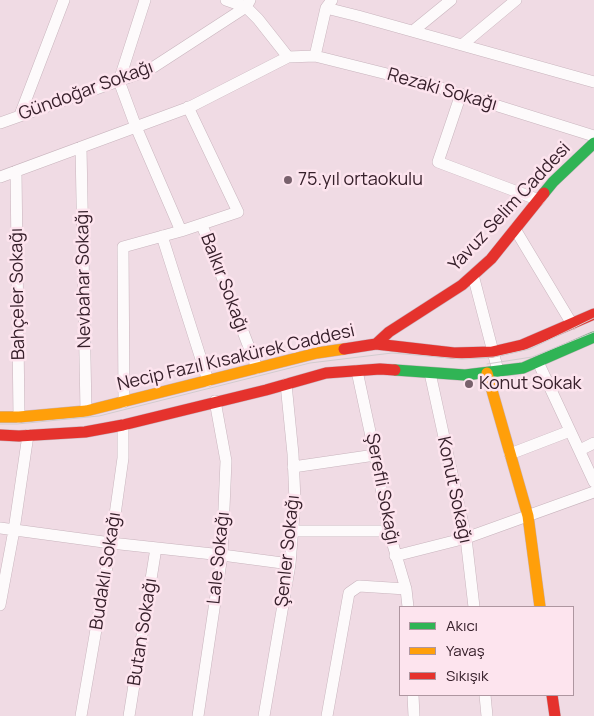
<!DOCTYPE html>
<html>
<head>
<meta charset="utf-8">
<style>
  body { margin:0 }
  #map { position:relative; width:594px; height:716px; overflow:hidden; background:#f0dbe4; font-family:Manrope,sans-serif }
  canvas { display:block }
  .legend { position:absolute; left:399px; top:606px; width:175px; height:90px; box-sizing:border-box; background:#fde4ee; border:1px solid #ae96a0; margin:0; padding:6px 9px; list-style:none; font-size:15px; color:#37202b }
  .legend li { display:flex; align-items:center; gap:10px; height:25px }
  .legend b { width:25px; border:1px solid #ae96a0 }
</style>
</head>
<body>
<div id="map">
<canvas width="594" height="716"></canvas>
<ul class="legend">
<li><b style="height:6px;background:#30b455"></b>Akıcı</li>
<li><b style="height:6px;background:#ff9f0a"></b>Yavaş</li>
<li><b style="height:6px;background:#e5322d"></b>Sıkışık</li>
</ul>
</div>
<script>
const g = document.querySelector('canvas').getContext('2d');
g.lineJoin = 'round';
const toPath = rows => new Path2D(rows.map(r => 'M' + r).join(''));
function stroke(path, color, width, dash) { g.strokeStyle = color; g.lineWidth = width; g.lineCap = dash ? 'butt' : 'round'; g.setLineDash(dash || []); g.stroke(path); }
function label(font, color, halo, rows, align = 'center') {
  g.font = font + ' Manrope,sans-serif'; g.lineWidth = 5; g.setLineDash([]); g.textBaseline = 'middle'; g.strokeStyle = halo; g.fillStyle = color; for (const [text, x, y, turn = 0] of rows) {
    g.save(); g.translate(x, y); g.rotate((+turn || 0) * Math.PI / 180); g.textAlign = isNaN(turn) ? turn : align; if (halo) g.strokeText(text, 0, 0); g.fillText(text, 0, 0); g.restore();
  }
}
const street = toPath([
  [145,0,119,81,136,127,181,231],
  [226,0,246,7,258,19,288,57],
  [326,8,358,16,594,82],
  [413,31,451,0],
  [462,45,516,0],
  [315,56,326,8,332,0],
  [461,94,438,162,539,200],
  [20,115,64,0],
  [0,123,149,70,246,7,250,0],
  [81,147,86,411],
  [16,171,19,417],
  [0,177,190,107,288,57,315,56,431,85,594,136],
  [202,225,257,368],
  [515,229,572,324],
  [162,236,208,381],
  [473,275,498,371],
  [538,362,594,482],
  [357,371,375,455,389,531,406,589,408,607],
  [430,373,466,538,474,607],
  [124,402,123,247,181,231,238,212,188,107],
  [580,450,594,443],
  [510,454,570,431],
  [293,467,375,455],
  [0,528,111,543,222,555,290,564],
  [293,531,389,531],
  [395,556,466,538,594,492],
  [0,605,14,530,28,435],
  [413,695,414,716],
  [485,695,487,716],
  [81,716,111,543,123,458,123,425],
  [129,716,156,548],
  [198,716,222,555,226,461,215,401],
  [264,716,290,564,295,501,293,454,286,384],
  [327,716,349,593,359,586,406,589]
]);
const fast = toPath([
  [544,193,553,182,594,143],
  [395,370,465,375,523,368,594,337]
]);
const slow = toPath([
  [487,373,528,516,540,607],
  [0,417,19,417,86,411,317,353,344,349]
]);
const jam = toPath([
  [376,344,389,332,462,285,491,259,544,193],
  [344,349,376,344,454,353,492,352,522,345,594,314],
  [0,435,19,436,85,432,123,425,266,390,326,373,380,369,395,370],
  [552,695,555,716]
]);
stroke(street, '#c8b4bd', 12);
stroke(fast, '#c8b4bd', 12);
stroke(slow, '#c8b4bd', 12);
stroke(jam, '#c8b4bd', 12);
stroke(street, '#fdfafb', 11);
stroke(fast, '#30b455', 11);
stroke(slow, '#ff9f0a', 11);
stroke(jam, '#e5322d', 11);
stroke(toPath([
  [487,364,532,357,594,332],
  [0,424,17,424,99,416,310,363,392,353,462,359,494,357,530,349,594,318]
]), '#d1ccce', 1);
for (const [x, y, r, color] of [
  [288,180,5,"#78616c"],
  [469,384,5,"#78616c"]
]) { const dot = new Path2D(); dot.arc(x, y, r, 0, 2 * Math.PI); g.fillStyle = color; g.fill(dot); stroke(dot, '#fde4ee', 2); }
label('18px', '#37202b', '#fde4ee', [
  ["Rezaki Sokağı",442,90,16],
  ["Gündoğar Sokağı",86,91,-20],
  ["Yavuz Selim Caddesi",510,207,-47],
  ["Nevbahar Sokağı",84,279,-91],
  ["Balkır Sokağı",224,283,69],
  ["Bahçeler Sokağı",18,294,-91],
  ["Necip Fazıl Kısakürek Caddesi",236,358,-13],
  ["Şerefli Sokağı",382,489,79],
  ["Konut Sokağı",454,490,78],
  ["Şenler Sokağı",288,551,-84],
  ["Lale Sokağı",219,558,-84],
  ["Budaklı Sokağı",106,571,-81],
  ["Butan Sokağı",143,632,-81]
]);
label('18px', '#37202b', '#fde4ee', [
  ["75.yıl ortaokulu",298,180],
  ["Konut Sokak",479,384]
], 'left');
</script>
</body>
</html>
